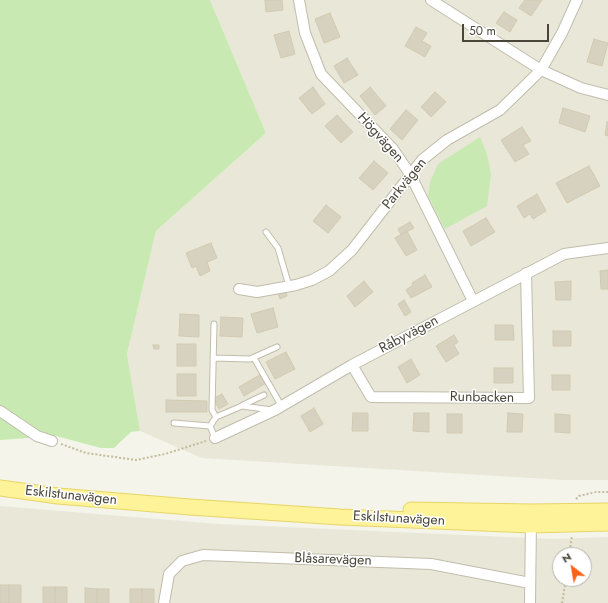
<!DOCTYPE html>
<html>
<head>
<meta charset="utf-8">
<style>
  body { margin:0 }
  #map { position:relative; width:608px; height:603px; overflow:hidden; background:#f5f4ea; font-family:Jost,sans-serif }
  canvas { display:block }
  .north { position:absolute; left:552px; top:547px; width:40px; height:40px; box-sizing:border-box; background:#fff; border:1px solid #b6b5af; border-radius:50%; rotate:329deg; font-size:11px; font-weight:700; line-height:16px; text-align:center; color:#494538 }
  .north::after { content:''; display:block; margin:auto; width:14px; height:18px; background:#fe6018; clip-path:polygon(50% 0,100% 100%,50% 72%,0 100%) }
  .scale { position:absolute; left:462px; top:24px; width:87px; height:18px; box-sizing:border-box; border:2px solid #494538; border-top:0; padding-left:5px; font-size:12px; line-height:14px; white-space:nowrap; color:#494538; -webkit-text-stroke:3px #fff; paint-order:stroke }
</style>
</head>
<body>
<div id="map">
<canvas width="608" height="603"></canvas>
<div class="north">N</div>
<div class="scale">50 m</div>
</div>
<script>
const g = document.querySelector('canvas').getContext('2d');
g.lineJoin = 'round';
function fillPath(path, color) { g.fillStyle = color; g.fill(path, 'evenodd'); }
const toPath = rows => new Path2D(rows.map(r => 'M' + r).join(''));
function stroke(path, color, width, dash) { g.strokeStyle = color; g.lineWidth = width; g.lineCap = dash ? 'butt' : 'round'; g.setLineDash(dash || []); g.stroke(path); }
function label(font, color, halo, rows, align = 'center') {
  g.font = font + ' Jost,sans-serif'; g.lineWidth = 3; g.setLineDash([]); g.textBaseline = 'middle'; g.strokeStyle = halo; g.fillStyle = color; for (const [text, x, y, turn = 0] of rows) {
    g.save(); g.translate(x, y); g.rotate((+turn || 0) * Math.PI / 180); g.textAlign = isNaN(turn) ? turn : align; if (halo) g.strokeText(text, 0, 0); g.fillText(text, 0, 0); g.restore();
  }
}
fillPath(toPath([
  [210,0,608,0,608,480,564,480,202,458,140,431,127,354,156,231,266,133],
  [0,506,219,524,552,539,608,537,608,603,0,603],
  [560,555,584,555,584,579,560,579]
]), '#e9e7d8');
fillPath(toPath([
  [0,0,210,0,266,133,156,231,127,354,140,431,131,432,114,448,101,448,56,436,0,440],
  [480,137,487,154,491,174,487,206,445,229,428,196,430,182,438,164]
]), '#c8eab2');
const building = toPath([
  [265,0,282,0,283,10,266,12,265,0],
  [525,0,542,0,531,16,519,8,525,0],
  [504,12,517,20,510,32,496,23,504,12],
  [330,13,340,37,324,43,315,19,330,13],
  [416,27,427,33,422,41,431,46,425,57,405,46,416,27],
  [289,31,295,54,281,58,274,35,289,31],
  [594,39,608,43,602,66,587,62,594,39],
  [347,58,358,75,344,83,334,66,347,58],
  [313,87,325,104,312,114,299,98,313,87],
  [370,87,386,106,375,115,360,96,370,87],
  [435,92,446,102,431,117,421,107,435,92],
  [563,108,590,116,585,132,559,123,563,108],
  [406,110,418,120,402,140,390,129,406,110],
  [337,115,353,132,341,143,325,126,337,115],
  [607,122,608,122,608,136,605,135,607,122],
  [522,127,531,141,523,145,529,154,515,162,501,140,522,127],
  [374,161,388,173,373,190,359,178,374,161],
  [589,166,600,186,567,203,556,183,589,166],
  [537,194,546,211,533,219,530,214,524,218,517,206,537,194],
  [326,205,341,217,328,233,313,221,326,205],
  [486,218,495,232,471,246,463,231,486,218],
  [410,222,414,228,401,235,398,229,410,222],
  [407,231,417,250,406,256,395,238,407,231],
  [211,243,217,258,207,262,210,271,200,276,196,266,192,268,186,253,211,243],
  [608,270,608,289,601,289,600,271,608,270],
  [425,275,432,287,411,298,406,290,413,285,412,283,425,275],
  [364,281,373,292,355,307,347,296,364,281],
  [571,281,571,300,556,300,555,282,571,281],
  [286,290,287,296,280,299,278,293,286,290],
  [404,300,411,312,405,316,398,304,404,300],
  [273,308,278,327,257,333,251,314,273,308],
  [180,314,199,315,199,337,179,336,180,314],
  [221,317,243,318,242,337,220,336,221,317],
  [495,325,513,325,514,340,495,340,495,325],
  [553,331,571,331,571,346,553,346,553,331],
  [454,335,458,342,454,345,459,354,446,362,436,346,454,335],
  [177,344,196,344,196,366,177,366,177,344],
  [153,345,159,345,159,349,154,349,153,345],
  [286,352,295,369,275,379,266,362,286,352],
  [411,359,420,375,407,383,398,367,411,359],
  [494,368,513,368,513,383,494,383,494,368],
  [263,373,268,382,244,396,239,387,263,373],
  [177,374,196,374,196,396,177,396,177,374],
  [552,375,570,375,570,390,552,390,552,375],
  [222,394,228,404,219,409,213,399,222,394],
  [166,400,207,401,207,412,166,412,166,400],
  [314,408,323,424,310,432,301,416,314,408],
  [353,413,368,413,368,431,352,431,353,413],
  [414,413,429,413,429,432,413,431,414,413],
  [508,413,523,414,522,432,507,432,508,413],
  [447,414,462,414,462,433,447,433,447,414],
  [555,414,570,415,570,433,555,432,555,414],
  [0,585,9,585,9,603,0,603,0,585],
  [9,585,21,585,21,603,9,603,9,585],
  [43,587,55,587,55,603,43,603,43,587],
  [55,587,67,587,67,603,55,603,55,587],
  [85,588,97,589,97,603,85,603,85,588],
  [97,589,109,589,109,603,97,603,97,589],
  [130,589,142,589,142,603,130,603,130,589],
  [142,589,154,589,154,603,142,603,142,589]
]);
fillPath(building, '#d7d2bf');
stroke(building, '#d2cbb2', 1);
const lane = toPath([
  [266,232,278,248,289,286],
  [214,324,212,410,216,417],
  [213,358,250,359,277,347],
  [254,358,282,407],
  [243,405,264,395],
  [174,423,210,426,215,438],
  [210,426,216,417,242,406,272,410]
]);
const street = toPath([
  [299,0,305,33,321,74,393,149,410,174,473,301],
  [431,0,541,70,581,88,608,95],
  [239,289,257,292,296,285,312,280,329,271,352,250,422,160,447,140,500,110,541,70,562,33,577,0],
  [352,365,371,397,529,398,526,273],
  [0,411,37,436,52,441],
  [215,438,275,410,352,365,564,254,608,248],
  [164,603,169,574,182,561,203,555,431,564,530,583],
  [530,603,531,520]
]);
const primary = toPath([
  [0,488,58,496,190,507,340,517,531,525,608,523],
  [411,510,531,512,608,511]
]);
stroke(lane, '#c1bdac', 7);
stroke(street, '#c1bdac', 12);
stroke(primary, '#e7d567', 17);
stroke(toPath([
  [61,444,86,453,136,460,165,454,206,441],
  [576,499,579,496,596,492,608,492],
  [569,555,572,536],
  [562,603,566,579]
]), '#c3bc9d', 2, [2, 2]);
stroke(lane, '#fff', 5);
stroke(street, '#fff', 10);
stroke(primary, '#fff399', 15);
label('14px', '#494538', '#fff', [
  ["Högvägen",380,138,48],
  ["Parkvägen",405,184,-51],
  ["Råbyvägen",409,335,-28],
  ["Runbacken",482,398,1],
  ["Eskilstunavägen",71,496,6],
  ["Eskilstunavägen",399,519,3],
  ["Blåsarevägen",333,560,2]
]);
</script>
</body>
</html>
